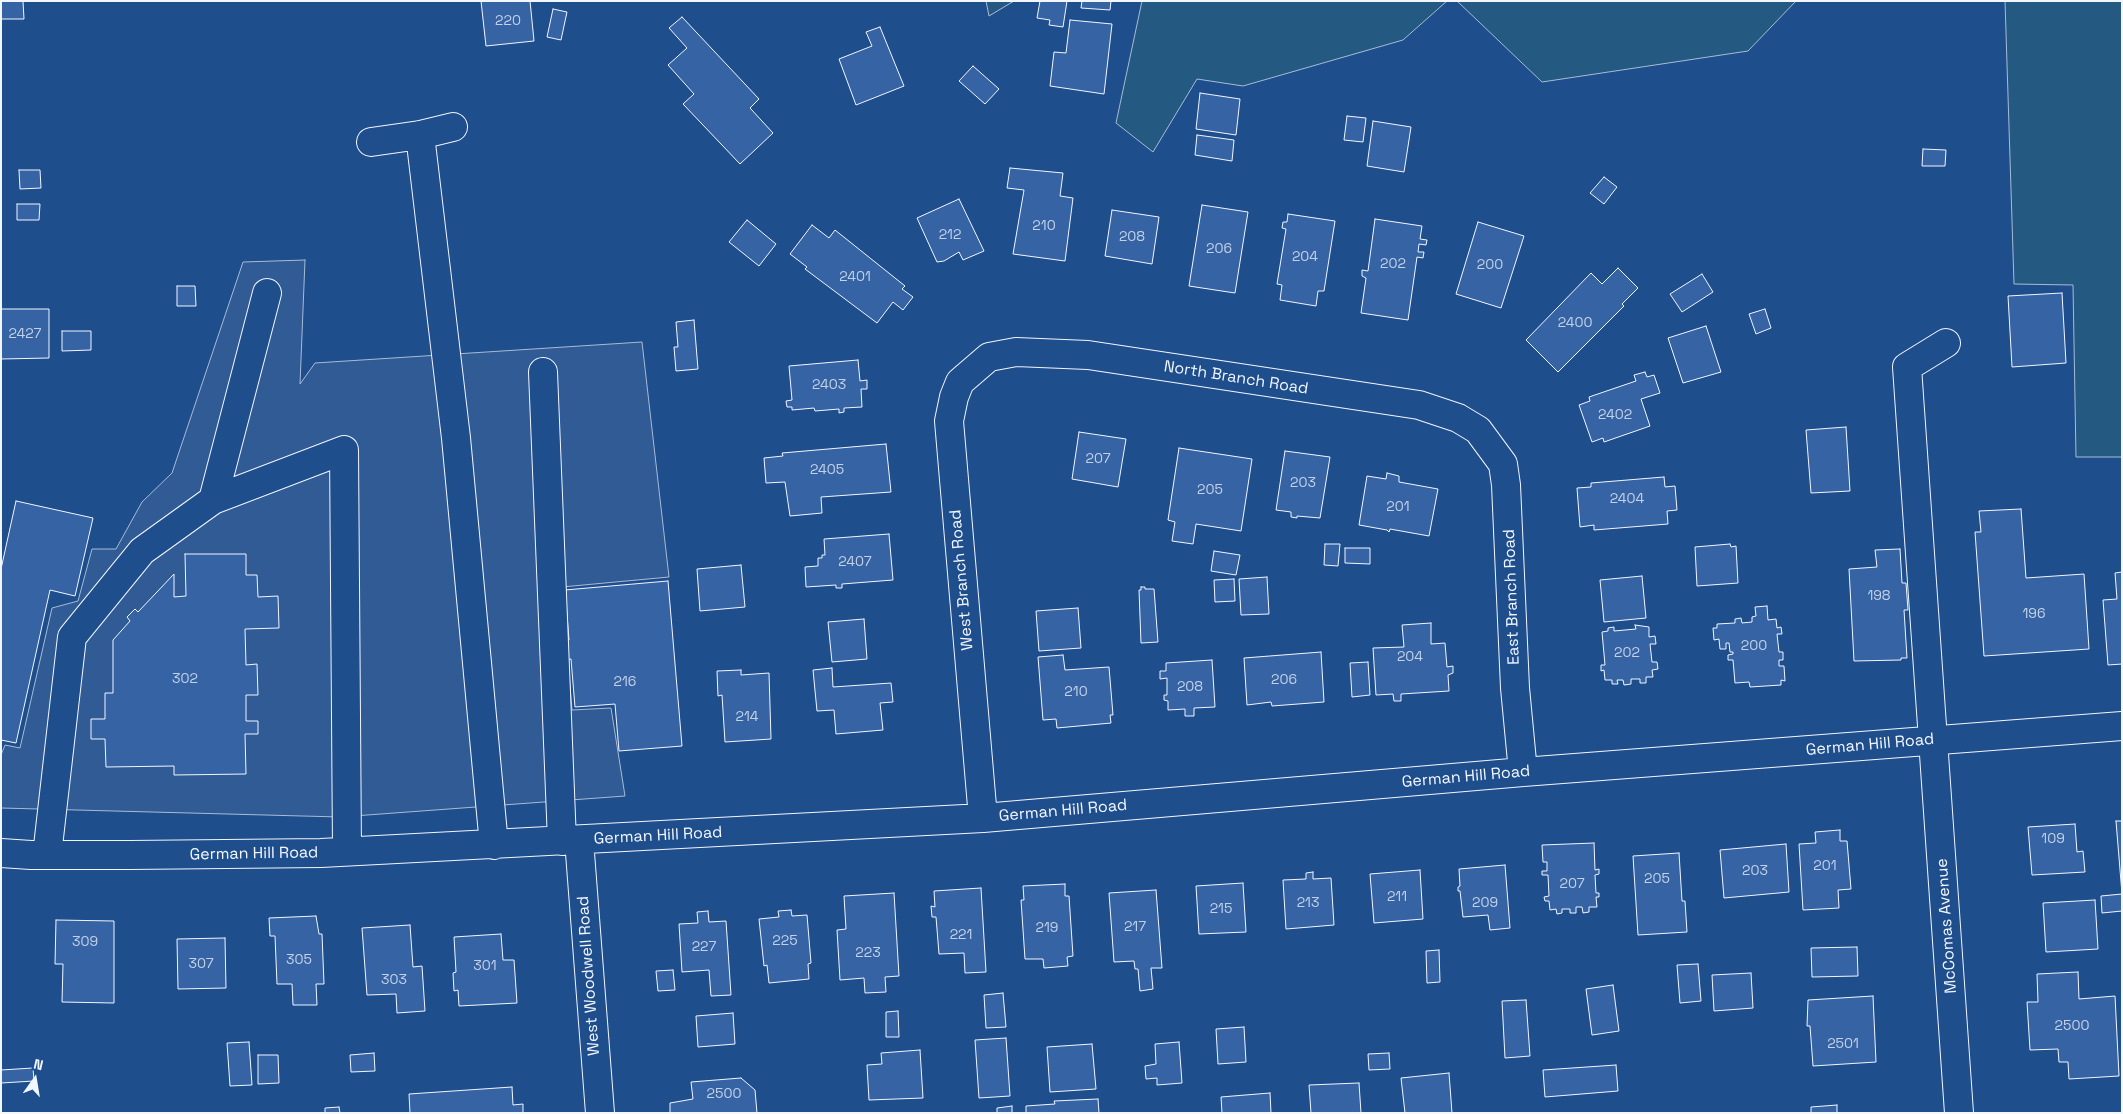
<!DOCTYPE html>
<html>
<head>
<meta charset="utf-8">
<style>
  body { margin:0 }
  #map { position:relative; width:2123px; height:1114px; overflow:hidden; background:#1f4e8c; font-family:"Space Grotesk",sans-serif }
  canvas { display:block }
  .frame { position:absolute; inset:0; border:2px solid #f2f6ff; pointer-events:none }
  .north { position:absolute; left:10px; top:1054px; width:50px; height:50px; -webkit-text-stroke:4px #1f4e8c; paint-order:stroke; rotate:13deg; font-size:14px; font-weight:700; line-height:20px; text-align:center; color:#f2f6ff }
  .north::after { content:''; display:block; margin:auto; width:18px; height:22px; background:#f2f6ff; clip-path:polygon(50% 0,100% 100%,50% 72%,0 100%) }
</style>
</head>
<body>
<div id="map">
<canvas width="2123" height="1114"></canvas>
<div class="frame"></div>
<div class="north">N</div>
</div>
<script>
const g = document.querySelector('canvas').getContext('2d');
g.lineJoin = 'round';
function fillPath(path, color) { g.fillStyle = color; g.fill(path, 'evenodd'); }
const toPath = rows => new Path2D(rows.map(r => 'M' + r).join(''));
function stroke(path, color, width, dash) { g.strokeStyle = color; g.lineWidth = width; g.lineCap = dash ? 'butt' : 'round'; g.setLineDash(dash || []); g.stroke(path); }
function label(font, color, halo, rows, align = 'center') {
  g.font = font + ' "Space Grotesk",sans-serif'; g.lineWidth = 4; g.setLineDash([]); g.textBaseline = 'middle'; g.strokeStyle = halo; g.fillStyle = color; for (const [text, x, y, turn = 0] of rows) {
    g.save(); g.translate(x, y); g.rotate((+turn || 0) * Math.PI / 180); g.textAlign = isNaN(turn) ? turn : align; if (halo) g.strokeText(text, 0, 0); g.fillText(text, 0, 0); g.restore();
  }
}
const green = toPath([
  [986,1,1014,1,989,16,986,1],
  [1142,1,1447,1,1403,40,1243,86,1197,79,1153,152,1116,123,1142,1],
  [1457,1,1796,1,1748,51,1542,82,1457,1],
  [2005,1,2122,1,2122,457,2076,457,2073,285,2014,284,2005,1]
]);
fillPath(green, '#245a82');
stroke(green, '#a8bbd7', 1);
const parking = toPath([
  [305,260,300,384,315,363,642,342,669,577,562,587,572,710,611,708,625,796,340,817,1,808,1,755,5,745,20,748,52,608,78,601,92,549,116,549,142,502,172,473,243,262,305,260]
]);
fillPath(parking, '#305b95');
stroke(parking, '#a8bbd7', 1);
const building = toPath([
  [1,1,23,1,24,19,1,19,1,1],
  [481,1,530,1,534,41,486,46,481,1],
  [1040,1,1067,1,1063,27,1049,25,1050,20,1037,18,1040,1],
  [1082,1,1111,1,1110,10,1081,8,1082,1],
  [553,9,567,12,561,40,547,37,553,9],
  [682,17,759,99,750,108,773,133,740,164,683,104,694,94,668,65,687,48,669,28,682,17],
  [1070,20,1112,24,1104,94,1050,86,1054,52,1066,53,1070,20],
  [880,27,904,86,856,105,839,59,872,46,866,32,880,27],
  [973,66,999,89,985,104,959,81,973,66],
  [1200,93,1240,99,1236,135,1196,129,1200,93],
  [1347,116,1366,118,1363,142,1344,140,1347,116],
  [1373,121,1411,127,1404,172,1367,166,1373,121],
  [1197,135,1234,140,1232,161,1195,155,1197,135],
  [1923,149,1946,150,1945,166,1922,166,1923,149],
  [1010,168,1063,173,1060,196,1073,198,1065,261,1013,254,1024,190,1007,188,1010,168],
  [19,170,40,170,41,188,20,189,19,170],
  [1604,177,1617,187,1604,204,1590,193,1604,177],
  [959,199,984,251,963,260,959,252,944,261,937,262,917,218,959,199],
  [17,204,40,204,39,220,17,220,17,204],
  [1202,205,1248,212,1235,293,1189,286,1202,205],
  [1112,210,1159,217,1152,264,1105,256,1112,210],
  [1288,214,1335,221,1324,291,1318,291,1316,306,1280,300,1282,285,1277,284,1286,229,1282,228,1283,222,1287,222,1288,214],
  [1375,219,1422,226,1420,239,1427,240,1426,245,1419,244,1418,252,1424,252,1423,258,1417,257,1408,320,1361,313,1366,278,1362,276,1362,270,1368,271,1375,219],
  [747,220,776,244,759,266,729,242,747,220],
  [1478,222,1524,236,1501,308,1456,294,1478,222],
  [812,225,829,238,835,230,905,286,902,289,913,297,903,310,893,302,877,323,805,269,807,267,790,254,812,225],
  [1618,268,1638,288,1622,304,1624,306,1558,372,1526,340,1591,273,1602,284,1618,268],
  [1702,274,1713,292,1682,312,1670,294,1702,274],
  [177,286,195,286,196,306,177,306,177,286],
  [2062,293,2066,363,2012,367,2008,296,2062,293],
  [1,309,49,309,49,358,1,359,1,309],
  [1765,309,1771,328,1756,334,1749,314,1765,309],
  [694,320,698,369,676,371,674,347,678,347,676,322,694,320],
  [1706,326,1721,372,1683,383,1668,338,1706,326],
  [62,331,91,331,91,350,62,351,62,331],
  [858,360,860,381,867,380,867,389,861,389,862,407,844,408,844,412,839,413,839,409,815,411,814,408,792,410,792,407,787,407,786,401,792,400,789,366,858,360],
  [1645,372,1647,377,1654,375,1660,393,1641,399,1650,426,1604,442,1603,438,1592,442,1579,405,1590,401,1589,397,1636,381,1634,375,1645,372],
  [1846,427,1850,491,1811,493,1806,430,1846,427],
  [1079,432,1126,439,1118,487,1072,479,1079,432],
  [886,444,891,492,821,497,822,513,790,516,785,482,766,483,764,458,783,456,782,453,886,444],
  [1179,448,1252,459,1241,531,1196,524,1193,544,1172,541,1175,522,1168,520,1179,448],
  [1285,451,1330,457,1320,518,1297,516,1297,518,1291,517,1291,512,1276,510,1285,451],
  [1387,473,1399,476,1399,482,1438,489,1429,536,1390,529,1389,532,1387,530,1359,525,1367,476,1386,479,1387,473],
  [1664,477,1665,487,1675,486,1677,510,1667,511,1668,524,1594,530,1594,525,1580,527,1577,488,1591,487,1591,483,1664,477],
  [16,501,93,518,75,596,50,590,16,743,1,740,1,569,16,501],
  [2021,509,2026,578,2084,574,2089,649,1984,656,1975,532,1981,532,1979,511,2021,509],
  [889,534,893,580,842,584,842,588,836,588,836,585,806,587,805,567,818,566,818,558,822,558,822,555,825,555,824,539,889,534],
  [1325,544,1340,544,1338,566,1324,565,1325,544],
  [1730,544,1731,547,1736,546,1738,583,1697,586,1695,547,1730,544],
  [1345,548,1370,548,1370,564,1345,563,1345,548],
  [1900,549,1902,583,1906,583,1908,610,1904,610,1907,658,1901,658,1901,660,1854,661,1849,569,1877,567,1875,550,1900,549],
  [1214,551,1240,555,1236,575,1211,571,1214,551],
  [185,554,246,554,246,575,257,575,258,597,278,596,279,628,245,629,246,665,257,664,258,695,246,695,246,721,258,721,258,734,245,734,246,774,174,775,174,766,106,767,105,739,91,739,91,719,105,719,105,693,113,693,113,640,130,621,127,617,135,609,138,612,174,574,174,597,186,596,185,554],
  [741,565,745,607,700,611,697,569,741,565],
  [2122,572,2122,664,2108,665,2103,600,2117,599,2115,573,2122,572],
  [1642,576,1646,618,1604,622,1600,580,1642,576],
  [1267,577,1269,614,1241,615,1239,579,1267,577],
  [1234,579,1235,601,1215,602,1214,580,1234,579],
  [668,581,682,746,619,751,615,704,575,707,571,659,563,660,562,640,569,640,565,590,668,581],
  [1141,587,1145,587,1145,589,1154,589,1158,642,1141,643,1139,590,1141,590,1141,587],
  [1767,606,1768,620,1776,619,1777,628,1781,627,1782,634,1777,634,1779,652,1783,652,1783,660,1779,660,1779,666,1784,666,1785,681,1781,680,1781,685,1750,687,1749,682,1735,683,1733,660,1728,660,1728,655,1733,654,1733,652,1730,652,1729,643,1726,643,1726,649,1720,649,1719,639,1714,640,1713,628,1717,628,1717,624,1735,623,1735,619,1741,618,1742,623,1752,622,1752,617,1756,616,1755,607,1767,606],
  [1078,608,1081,648,1039,651,1036,611,1078,608],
  [864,619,867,659,832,662,828,622,864,619],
  [1431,623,1431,644,1445,643,1447,667,1453,666,1453,673,1448,675,1449,691,1401,694,1401,701,1394,701,1393,694,1376,695,1373,648,1404,647,1402,625,1431,623],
  [1635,625,1649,627,1649,637,1655,636,1656,644,1650,644,1652,662,1657,662,1658,669,1652,670,1653,677,1646,677,1646,683,1640,683,1640,679,1631,679,1631,684,1624,685,1623,680,1617,680,1618,684,1612,684,1612,680,1605,680,1604,670,1601,671,1601,665,1605,665,1602,632,1608,631,1608,628,1614,627,1614,631,1636,629,1635,625],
  [1321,652,1324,702,1272,706,1271,702,1247,705,1244,658,1321,652],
  [1063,655,1065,670,1109,667,1113,715,1110,715,1111,723,1057,728,1056,719,1043,720,1038,657,1063,655],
  [1212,660,1215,707,1194,708,1194,716,1185,716,1185,709,1168,710,1168,701,1164,700,1164,695,1167,695,1167,678,1160,679,1160,671,1166,671,1166,663,1212,660],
  [1368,662,1370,695,1352,697,1350,663,1368,662],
  [832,668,833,687,891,683,893,702,880,703,883,730,836,734,834,710,817,711,813,670,832,668],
  [741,670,741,675,769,673,771,739,725,742,722,695,718,696,717,671,741,670],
  [2116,821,2122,821,2122,911,2102,913,2101,896,2122,894,2116,821],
  [2075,824,2077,852,2083,851,2085,872,2032,875,2028,827,2075,824],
  [1840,830,1840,841,1847,841,1851,889,1838,890,1839,908,1803,910,1799,844,1816,843,1815,832,1840,830],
  [1594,843,1595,870,1599,869,1599,874,1595,875,1596,893,1599,893,1599,897,1596,897,1597,907,1589,907,1589,912,1583,913,1582,907,1576,907,1576,913,1570,913,1570,909,1562,909,1562,913,1557,914,1556,909,1550,910,1549,901,1545,901,1544,897,1549,896,1548,875,1542,875,1542,871,1547,871,1547,862,1543,862,1542,845,1594,843],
  [1786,844,1789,892,1724,898,1720,850,1786,844],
  [1679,853,1682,901,1685,901,1687,932,1638,935,1633,856,1679,853],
  [1505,865,1510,928,1490,930,1488,915,1463,917,1460,891,1458,891,1458,887,1460,886,1459,869,1505,865],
  [1420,870,1423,919,1374,923,1370,874,1420,870],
  [1313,872,1313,879,1331,878,1334,925,1286,929,1283,880,1306,879,1306,873,1313,872],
  [1243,883,1246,932,1199,934,1196,886,1243,883],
  [1065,884,1065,896,1069,896,1073,956,1067,957,1068,966,1044,968,1043,959,1025,959,1021,900,1024,900,1023,886,1065,884],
  [981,888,986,972,965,973,964,953,939,954,936,917,932,917,931,906,935,907,934,891,981,888],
  [1156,890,1162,968,1151,968,1153,989,1140,991,1138,969,1135,969,1134,961,1114,962,1109,893,1156,890],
  [894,893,899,976,885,977,886,992,865,993,864,978,840,980,837,930,846,929,844,896,894,893],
  [2095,900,2098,949,2046,952,2043,903,2095,900],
  [791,910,792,916,807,915,811,963,808,964,809,979,769,983,767,965,764,966,759,919,779,917,778,911,791,910],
  [708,911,709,922,726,921,731,995,711,996,709,970,682,972,679,924,698,923,697,912,708,911],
  [316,916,319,934,322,934,324,984,316,984,317,1005,293,1005,292,984,277,984,275,936,270,936,269,918,316,916],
  [56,920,114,921,114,1003,62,1002,63,964,55,964,56,920],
  [410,925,413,967,422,966,425,1011,397,1013,396,994,367,995,362,928,410,925],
  [501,934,503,960,514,960,517,1003,459,1006,458,990,454,991,453,973,456,972,454,937,501,934],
  [225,938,226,988,178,989,177,939,225,938],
  [1857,947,1858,976,1812,977,1811,948,1857,947],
  [1439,950,1440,982,1427,983,1426,951,1439,950],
  [1698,964,1701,1001,1680,1003,1677,965,1698,964],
  [673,970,675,990,658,991,656,971,673,970],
  [2078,972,2079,999,2115,996,2119,1076,2069,1079,2068,1062,2059,1062,2058,1049,2030,1050,2027,1002,2038,1002,2037,974,2078,972],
  [1751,973,1753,1008,1714,1011,1712,975,1751,973],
  [1613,985,1619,1031,1592,1035,1586,989,1613,985],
  [1003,993,1006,1027,986,1028,984,995,1003,993],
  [1873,996,1876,1062,1813,1066,1810,1026,1807,1026,1808,1000,1873,996],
  [1526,1000,1530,1056,1505,1058,1502,1001,1526,1000],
  [898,1011,899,1037,886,1037,886,1012,898,1011],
  [733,1013,735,1044,698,1047,696,1016,733,1013],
  [1244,1027,1246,1062,1218,1064,1216,1029,1244,1027],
  [1006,1038,1010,1096,979,1098,975,1040,1006,1038],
  [249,1042,252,1085,230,1086,227,1043,249,1042],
  [1179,1042,1182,1083,1157,1085,1157,1078,1146,1079,1145,1066,1156,1064,1155,1044,1179,1042],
  [1092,1044,1096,1089,1050,1092,1047,1047,1092,1044],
  [920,1050,923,1098,869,1100,867,1065,882,1064,881,1053,920,1050],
  [374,1053,375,1071,351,1072,350,1055,374,1053],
  [1389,1053,1390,1069,1369,1070,1368,1054,1389,1053],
  [258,1055,278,1055,279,1083,258,1084,258,1055],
  [1616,1065,1618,1091,1545,1097,1543,1070,1616,1065],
  [33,1068,34,1081,1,1083,1,1070,33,1068],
  [1449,1073,1452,1113,1405,1113,1401,1078,1449,1073],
  [741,1078,755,1090,757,1113,670,1113,670,1103,693,1099,691,1082,741,1078],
  [1359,1083,1361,1113,1311,1113,1309,1085,1359,1083],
  [512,1087,513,1105,523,1104,523,1113,410,1113,409,1094,512,1087],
  [1270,1093,1271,1113,1222,1113,1221,1097,1270,1093],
  [1098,1099,1099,1113,1026,1113,1026,1106,1055,1104,1054,1101,1098,1099],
  [1837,1105,1837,1113,1811,1113,1811,1107,1837,1105],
  [1012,1106,1012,1113,997,1113,997,1108,1012,1106],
  [339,1107,340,1113,325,1113,325,1108,339,1107]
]);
fillPath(building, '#3563a3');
stroke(building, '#f2f6ff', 1);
const minor = toPath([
  [420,135,456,438,494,845],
  [371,142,420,135,453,127],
  [267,293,213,500,344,450,347,851],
  [1946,343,1907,367,1959,1113],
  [543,372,562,841],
  [983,818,949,421,954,397,960,382,989,357,1016,352,1088,355,1419,405,1458,418,1478,430,1503,464,1506,485,1515,688,1523,772],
  [579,840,600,1113],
  [1,853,31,855,130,855,321,853,983,818,1523,772,2122,726],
  [47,855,72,637,142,551,213,500]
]);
stroke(minor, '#f2f6ff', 30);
stroke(minor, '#1f4e8c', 28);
label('14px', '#c3d1e8', null, [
  ["220",508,21],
  ["210",1044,226],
  ["212",950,235],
  ["208",1132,237],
  ["206",1219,249],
  ["204",1305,257],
  ["202",1393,264],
  ["200",1490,265],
  ["2401",855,277],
  ["2400",1575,323],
  ["2427",25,334],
  ["2403",829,385],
  ["2402",1615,415],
  ["207",1098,459],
  ["2405",827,470],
  ["203",1303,483],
  ["205",1210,490],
  ["2404",1627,499],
  ["201",1398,507],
  ["2407",855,562],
  ["198",1879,596],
  ["196",2034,614],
  ["200",1754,646],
  ["202",1627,653],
  ["204",1410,657],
  ["302",185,679],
  ["206",1284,680],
  ["216",625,682],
  ["208",1190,687],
  ["210",1076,692],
  ["214",747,717],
  ["109",2053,839],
  ["201",1825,866],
  ["203",1755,871],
  ["205",1657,879],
  ["207",1572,884],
  ["211",1397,897],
  ["213",1308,903],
  ["209",1485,903],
  ["215",1221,909],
  ["217",1135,927],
  ["219",1047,928],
  ["221",961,935],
  ["225",785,941],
  ["309",85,942],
  ["227",704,947],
  ["223",868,953],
  ["305",299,960],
  ["307",201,964],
  ["301",485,966],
  ["303",394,980],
  ["2500",2072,1026],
  ["2501",1843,1044],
  ["2500",724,1094]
]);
label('16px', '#f2f6ff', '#1f4e8c', [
  ["North Branch Road",1236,378,9],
  ["West Branch Road",962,580,-95],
  ["East Branch Road",1512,597,-92],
  ["German Hill Road",1870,745,-5],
  ["German Hill Road",1466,777,-5],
  ["German Hill Road",1063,811,-5],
  ["German Hill Road",658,836,-3],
  ["German Hill Road",254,854,-1],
  ["McComas Avenue",1947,926,-94],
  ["West Woodwell Road",589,976,-94]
]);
</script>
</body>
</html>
